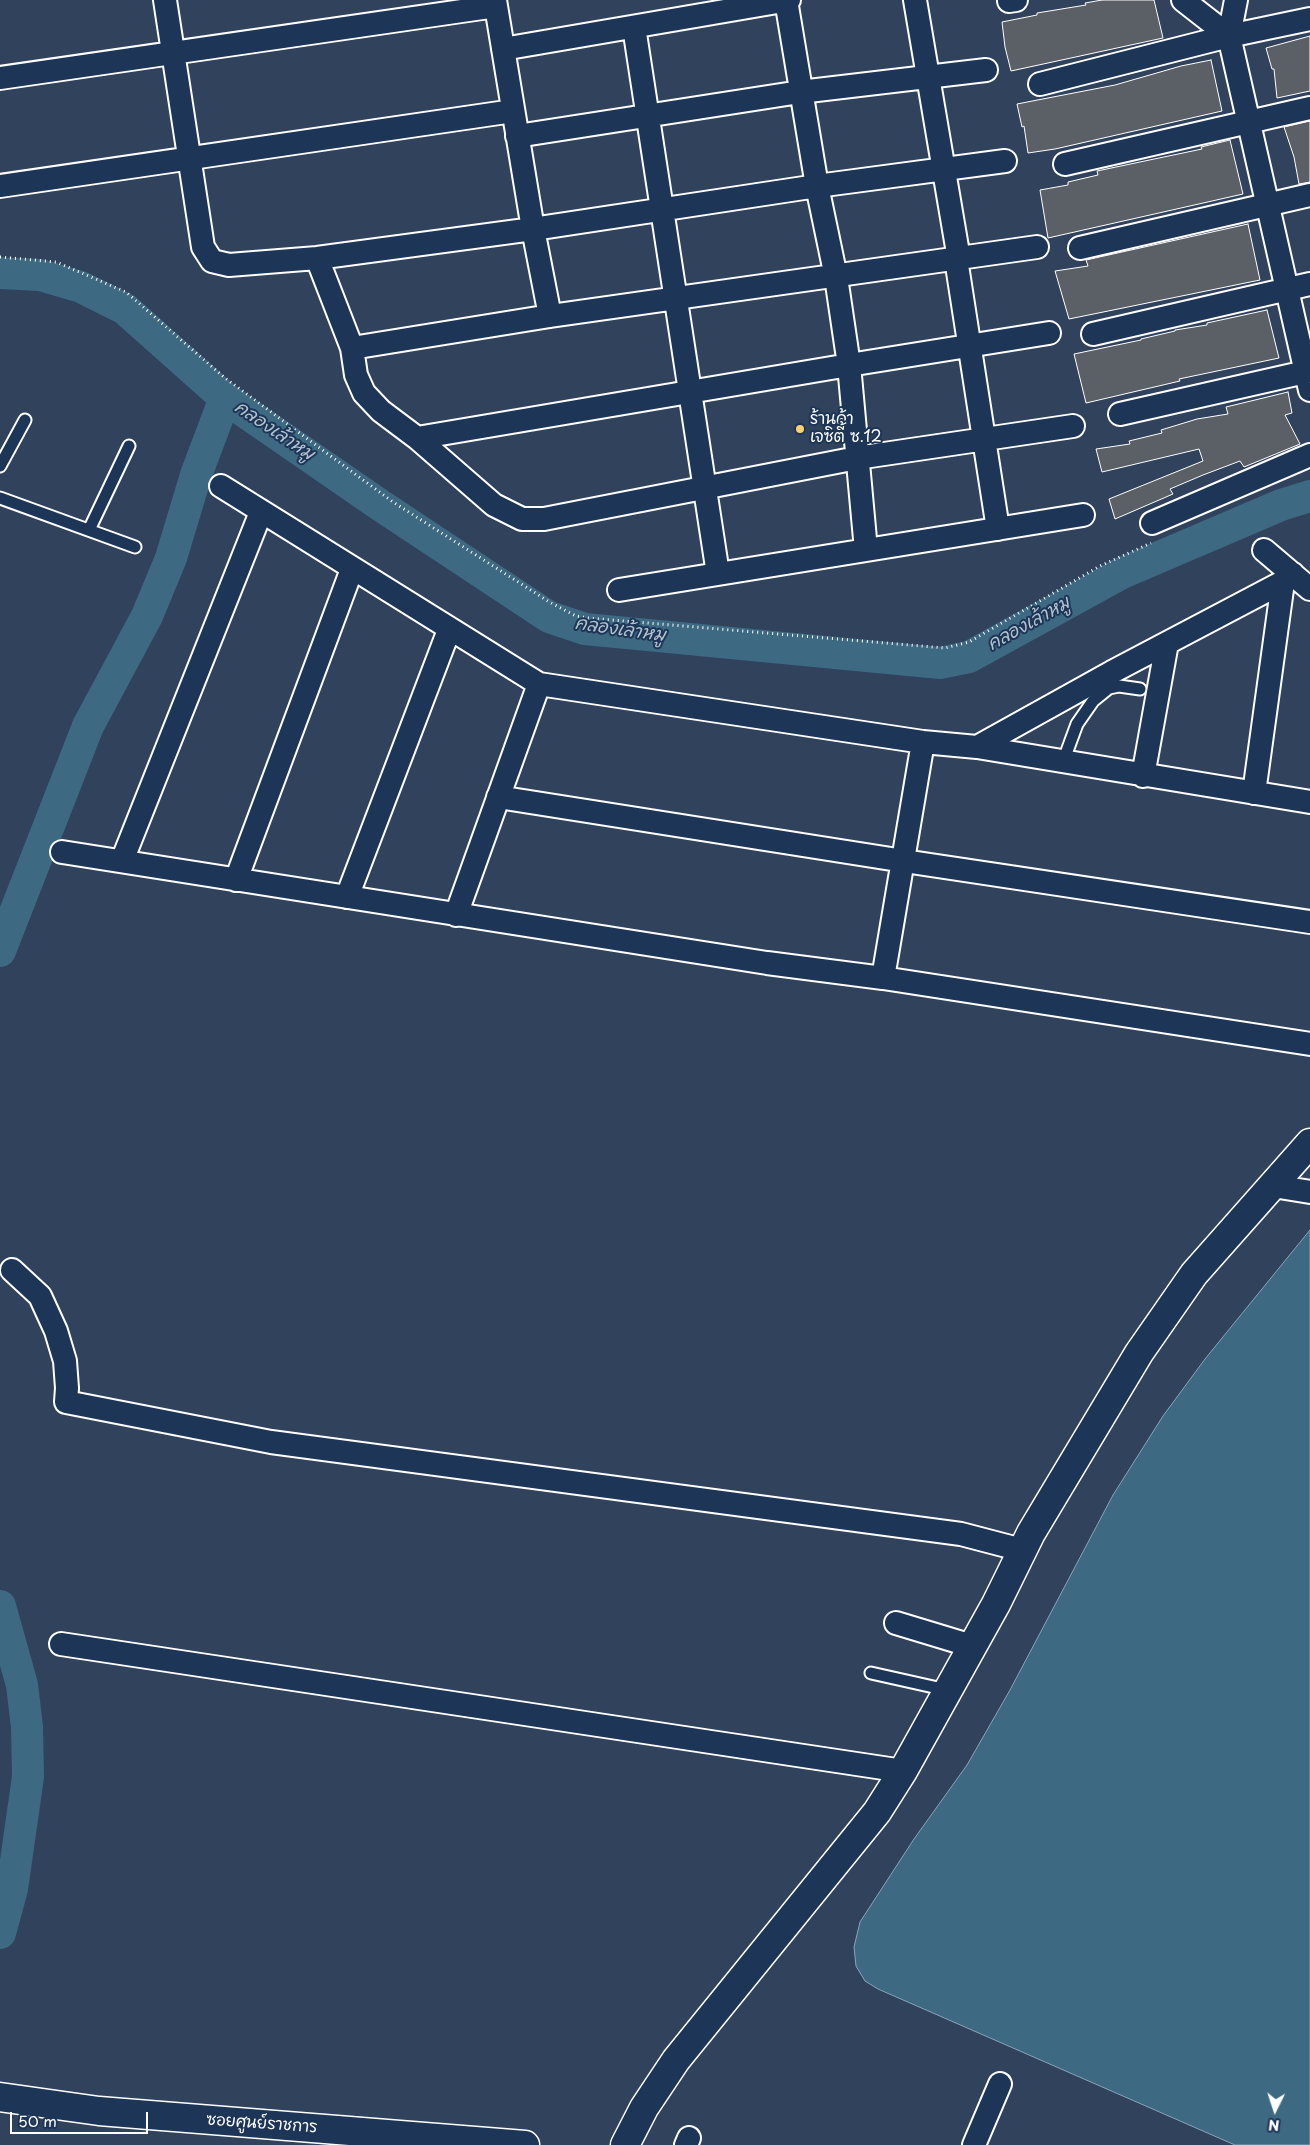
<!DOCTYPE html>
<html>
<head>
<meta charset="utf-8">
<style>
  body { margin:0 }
  #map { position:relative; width:1310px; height:2145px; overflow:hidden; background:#30425c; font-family:"Playpen Sans",sans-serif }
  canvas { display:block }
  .north { position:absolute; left:1250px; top:2085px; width:50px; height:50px; -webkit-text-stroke:4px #1d3557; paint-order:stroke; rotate:184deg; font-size:14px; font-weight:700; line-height:20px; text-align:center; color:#fff }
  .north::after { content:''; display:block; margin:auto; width:18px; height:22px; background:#fff; clip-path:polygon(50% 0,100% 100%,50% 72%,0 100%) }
  .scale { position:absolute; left:10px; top:2112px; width:138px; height:22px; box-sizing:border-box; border:2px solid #fff; border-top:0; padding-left:6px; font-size:15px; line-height:18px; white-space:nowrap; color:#fff; -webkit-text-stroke:4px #1d3557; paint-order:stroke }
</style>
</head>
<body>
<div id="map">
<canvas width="1310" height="2145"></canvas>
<div class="north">N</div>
<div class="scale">50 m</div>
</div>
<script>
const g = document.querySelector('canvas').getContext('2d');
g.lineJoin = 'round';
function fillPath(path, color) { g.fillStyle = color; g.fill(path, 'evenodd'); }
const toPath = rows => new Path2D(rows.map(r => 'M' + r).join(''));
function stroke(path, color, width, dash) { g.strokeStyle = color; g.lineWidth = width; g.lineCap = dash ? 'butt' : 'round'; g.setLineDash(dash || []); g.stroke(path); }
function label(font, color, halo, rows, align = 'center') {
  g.font = font + ' "Playpen Sans","Playpen Sans Thai",sans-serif'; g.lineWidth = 4; g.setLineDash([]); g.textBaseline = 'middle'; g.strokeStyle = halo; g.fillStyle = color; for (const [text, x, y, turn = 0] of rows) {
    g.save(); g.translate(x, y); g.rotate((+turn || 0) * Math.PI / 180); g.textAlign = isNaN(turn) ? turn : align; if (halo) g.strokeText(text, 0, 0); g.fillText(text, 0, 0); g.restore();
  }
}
const water = toPath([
  [1310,1230,1310,2145,1235,2145,878,1989,865,1981,856,1966,854,1947,860,1922,914,1839,967,1765,1010,1690,1113,1495,1163,1416,1205,1359,1310,1230]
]);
fillPath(water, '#3e6983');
stroke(water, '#8ba5b5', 1);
stroke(toPath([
  [0,273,40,275,81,287,125,309,225,398,380,505,549,617,585,629,940,663,969,657,1122,573,1281,505,1310,496],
  [0,951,88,726,147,616,171,558,196,475,225,398],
  [0,1606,22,1685,27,1727,28,1777,12,1889,0,1933]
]), '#3e6983', 32);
const building = toPath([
  [1102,0,1154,0,1163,38,1011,71,1005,47,1002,22,1037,15,1037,13,1086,5,1085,3,1102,0],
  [1310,36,1310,91,1277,98,1274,69,1272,69,1266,48,1310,36],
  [1211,60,1222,111,1055,149,1028,153,1024,126,1022,127,1017,104,1115,85,1181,66,1211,60],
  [1310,121,1310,182,1299,184,1294,157,1284,127,1310,121],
  [1230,140,1243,194,1048,238,1040,190,1068,185,1068,182,1098,175,1097,171,1202,149,1201,147,1230,140],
  [1248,224,1260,280,1069,319,1055,271,1088,266,1086,260,1248,224],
  [1267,310,1279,358,1179,379,1180,381,1086,403,1074,354,1141,340,1141,339,1175,331,1175,330,1207,325,1207,323,1267,310],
  [1288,392,1292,413,1285,415,1300,444,1244,467,1240,461,1203,475,1170,489,1173,494,1115,519,1109,499,1203,461,1199,449,1102,472,1096,449,1130,444,1129,441,1162,433,1161,430,1197,419,1228,414,1226,407,1288,392]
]);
fillPath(building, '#5b5f66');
stroke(building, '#fff', 1);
const lane = toPath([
  [0,466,25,420],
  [0,498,135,547],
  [89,530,129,446],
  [1063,762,1077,724,1093,701,1109,688,1119,686,1140,689],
  [871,1673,947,1690]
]);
const street = toPath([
  [165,0,203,247,212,261,229,265,317,258,533,229,817,186,1005,161],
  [495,0,533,229,550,316],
  [786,0,817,186,836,277,849,365,866,550],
  [915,0,959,259],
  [1183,0,1229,36],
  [1236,0,1229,36,1310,390],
  [1009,1,1016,0],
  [634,27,718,574],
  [503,49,789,0],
  [0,78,496,6],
  [1040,84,1229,36,1310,19],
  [517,136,800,92,986,70],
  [1065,164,1310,108],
  [0,186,513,111],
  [1080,248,1310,195],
  [317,258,352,348,356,375,364,393,381,411,417,438,494,505,522,519,544,519,857,458,1073,426],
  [956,259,998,529],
  [1093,334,1310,284],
  [352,348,550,316,1037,247],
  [1120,414,1310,371],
  [417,438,849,365,1049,333],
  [221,486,539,684,923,742,977,747,1310,802],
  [1152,523,1310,455],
  [1264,550,1310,589],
  [619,590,1083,515],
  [977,747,1112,672,1283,582,1293,574],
  [1143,776,1167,643],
  [1254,793,1283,582],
  [498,797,904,861,1310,922],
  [62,852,767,963,883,978,1310,1044],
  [122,861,261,512],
  [236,880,352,569],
  [347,897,449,630],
  [456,915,539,684],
  [883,978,923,742],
  [1273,1186,1310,1192],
  [12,1270,40,1296,56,1331,65,1361,67,1388,66,1402,271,1442,961,1534,1022,1550],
  [896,1623,972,1646],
  [61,1644,903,1771],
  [686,2145,689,2138],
  [974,2145,1000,2084]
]);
const secondary = toPath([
  [0,2097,99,2111,525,2145],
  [625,2145,644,2108,676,2060,877,1812,903,1771,996,1604,1031,1533,1139,1353,1194,1274,1310,1143]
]);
stroke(lane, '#fff', 15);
stroke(street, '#fff', 26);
stroke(secondary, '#fff', 31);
stroke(toPath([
  [0,257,56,262,126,292,225,378,393,502,551,603,576,616,588,618,945,648,969,642,1100,566,1151,543]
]), '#fff', 3, [1, 4]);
stroke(lane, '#1d3557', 11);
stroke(street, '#1d3557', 22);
stroke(secondary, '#1d3557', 28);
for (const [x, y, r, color] of [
  [800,429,5,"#ffd166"]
]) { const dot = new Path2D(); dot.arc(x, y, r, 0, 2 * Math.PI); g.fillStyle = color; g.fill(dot); stroke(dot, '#1d3557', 2); }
label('16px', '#fff', '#1d3557', [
  ["ร้านค้า",810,420],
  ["เจซิตี้ ซ.12",810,438]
], 'left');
label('16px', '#fff', '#1d3557', [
  ["ซอยศูนย์ราชการ",262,2124,4]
]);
label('italic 18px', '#b2c3cd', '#1d3557', [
  ["คลองเล้าหมู",274,431,34],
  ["คลองเล้าหมู",1029,624,-29],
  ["คลองเล้าหมู",620,630,8]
]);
</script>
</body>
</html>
